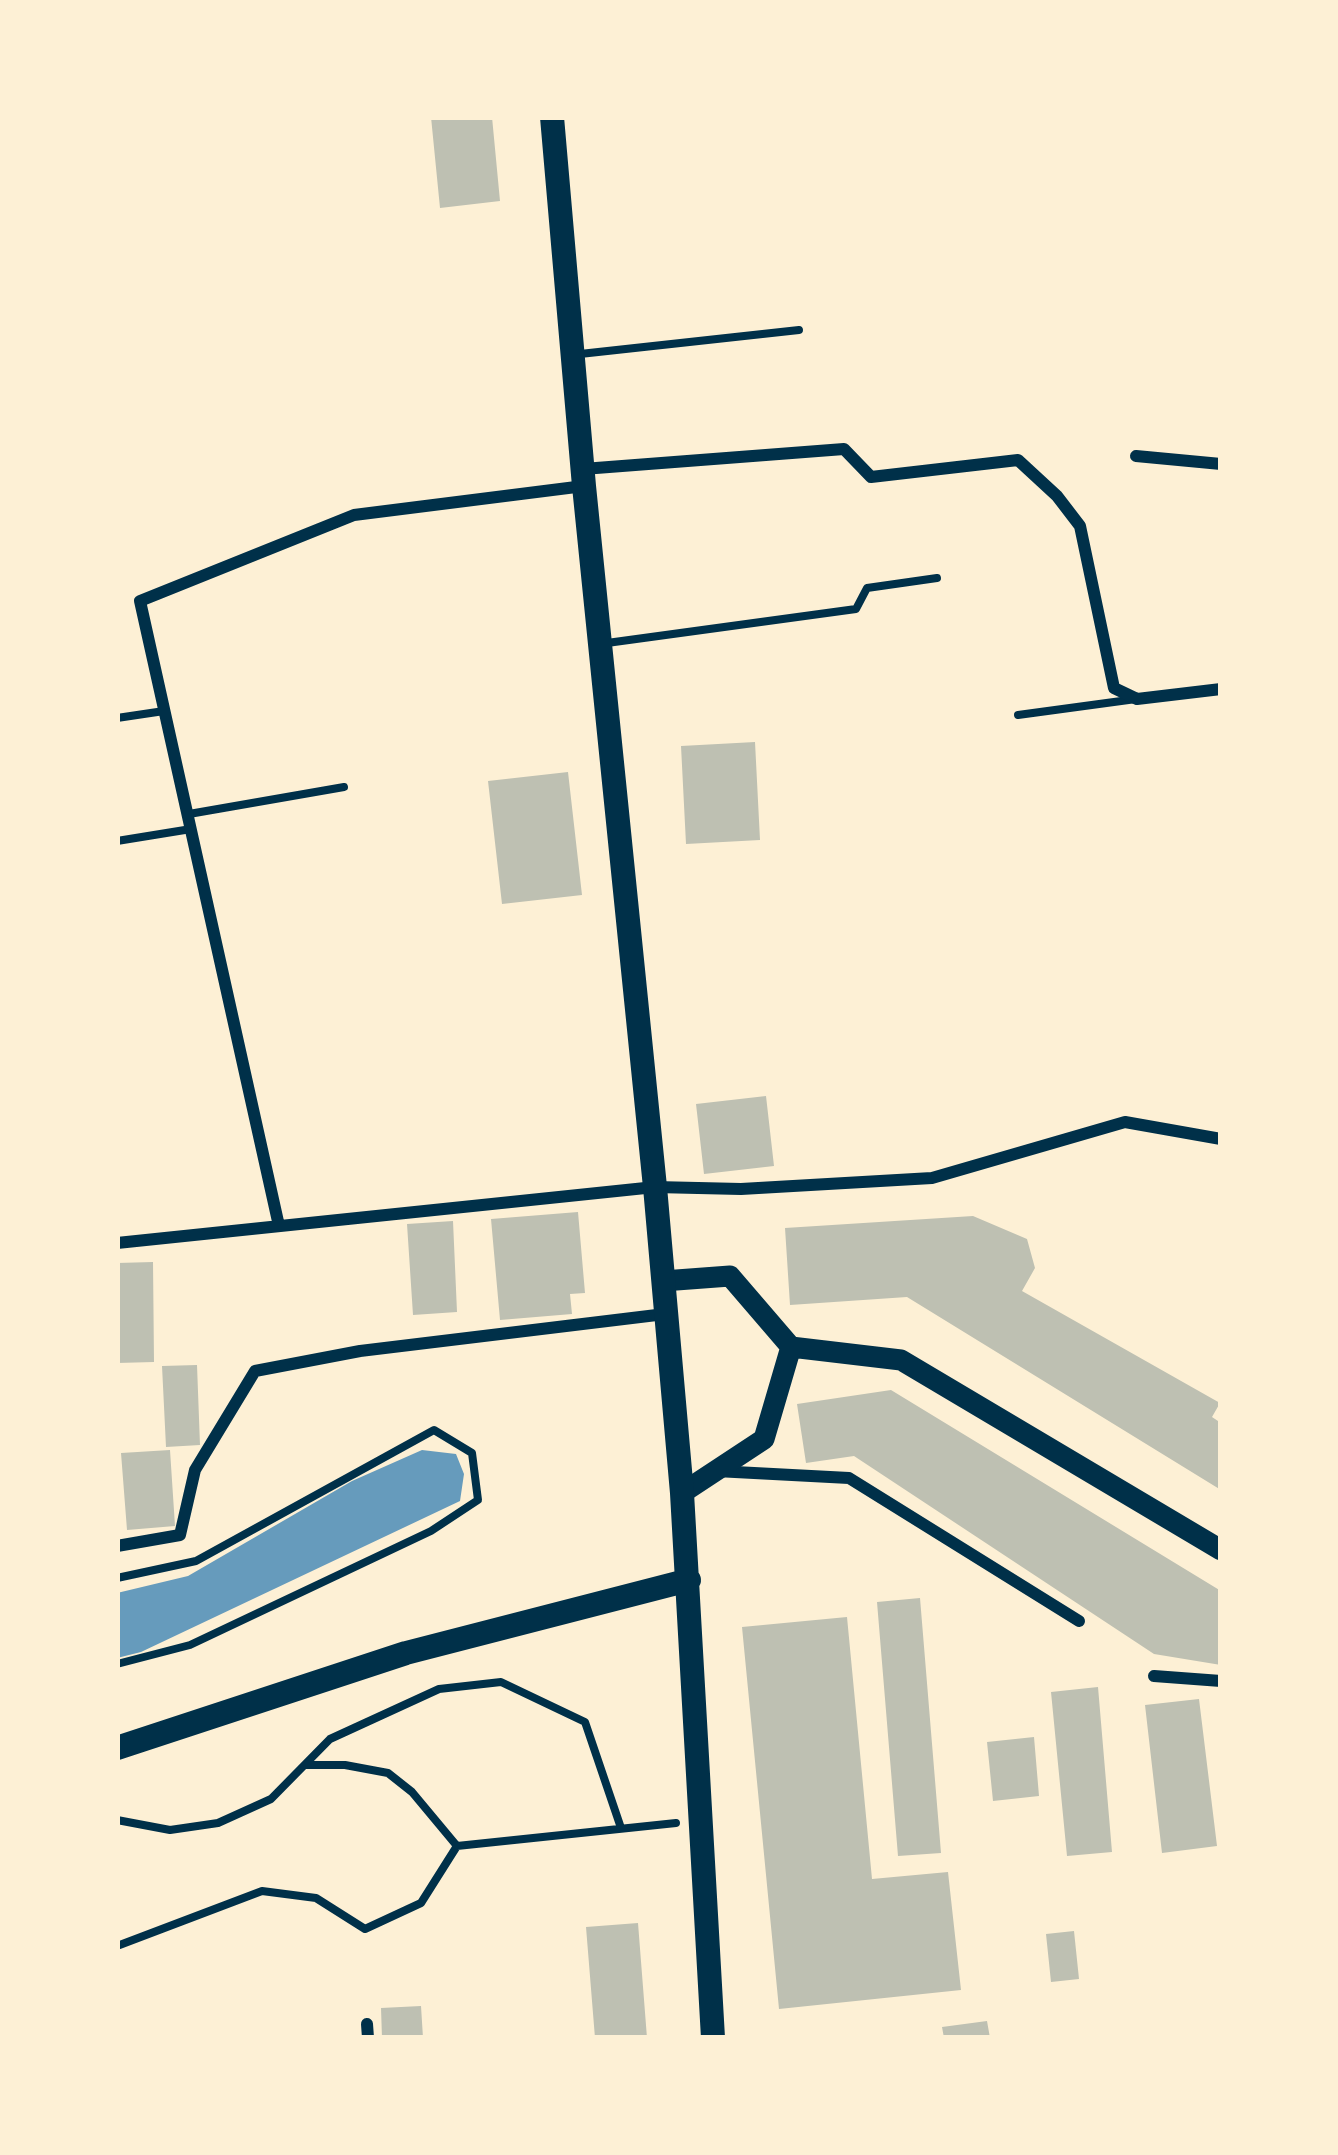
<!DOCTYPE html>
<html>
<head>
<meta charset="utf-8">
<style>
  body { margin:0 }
  #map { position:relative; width:1338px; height:2155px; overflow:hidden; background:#fdf0d5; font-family:"Source Sans 3",sans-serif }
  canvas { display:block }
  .frame { position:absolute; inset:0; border:120px solid #fdf0d5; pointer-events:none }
</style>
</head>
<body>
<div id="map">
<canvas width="1338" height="2155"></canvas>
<div class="frame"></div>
</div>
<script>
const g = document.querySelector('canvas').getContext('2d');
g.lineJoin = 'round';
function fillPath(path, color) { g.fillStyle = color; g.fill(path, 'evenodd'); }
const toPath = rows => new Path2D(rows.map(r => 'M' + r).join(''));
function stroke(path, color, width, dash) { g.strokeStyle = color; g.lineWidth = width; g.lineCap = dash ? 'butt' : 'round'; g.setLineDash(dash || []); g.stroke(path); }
fillPath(toPath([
  [422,1450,456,1454,464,1474,460,1501,141,1652,117,1658,117,1593,188,1576,352,1481]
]), '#669bbc');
fillPath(toPath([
  [431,117,492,117,500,201,440,208],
  [755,742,760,840,686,844,681,746],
  [568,772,582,895,502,904,488,781],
  [766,1096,774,1166,704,1174,696,1104],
  [578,1212,585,1293,570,1294,572,1314,500,1320,491,1219],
  [973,1216,1027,1239,1035,1268,1022,1291,1220,1403,1212,1417,1221,1423,1221,1490,907,1297,790,1305,785,1228],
  [453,1221,457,1312,413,1315,407,1224],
  [153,1262,154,1362,117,1363,117,1263],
  [197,1365,200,1445,166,1447,162,1366],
  [891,1390,1221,1591,1221,1665,1154,1654,854,1456,806,1463,797,1404],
  [170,1450,175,1526,127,1530,121,1453],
  [920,1598,941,1853,898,1856,877,1602],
  [847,1617,872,1879,948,1872,961,1990,779,2009,742,1627],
  [1098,1687,1112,1852,1067,1856,1051,1692],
  [1199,1699,1217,1846,1162,1853,1145,1705],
  [1034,1737,1039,1796,993,1801,987,1742],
  [638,1923,647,2038,595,2038,586,1927],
  [1074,1931,1079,1979,1051,1982,1046,1934],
  [421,2006,423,2038,382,2038,381,2008],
  [987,2021,990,2038,944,2038,942,2027]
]), '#bec0b2');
stroke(toPath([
  [117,1578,196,1561,434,1430,472,1453,478,1500,431,1531,190,1645,117,1664],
  [305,1765,345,1765,388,1773,412,1792,457,1846],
  [117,1820,170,1830,218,1823,271,1799,330,1739,439,1689,501,1682,585,1722,621,1828],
  [117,1946,262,1891,316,1898,365,1929,421,1903,457,1846,676,1823]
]), '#003049', 8);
stroke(toPath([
  [580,354,799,330],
  [607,643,856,609,867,588,937,578],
  [1018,715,1136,699],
  [117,718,164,711],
  [189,814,344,787],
  [117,841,191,829]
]), '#003049', 8);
stroke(toPath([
  [1136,456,1221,464],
  [583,469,844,449,871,477,1018,460,1057,496,1080,526,1114,688,1137,699,1221,689],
  [279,1226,140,601,354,515,584,486],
  [117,1243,655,1187,741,1189,932,1178,1125,1122,1221,1139],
  [716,1471,849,1478,1079,1621],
  [117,1546,180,1535,195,1470,255,1371,360,1351,665,1314],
  [1154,1676,1221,1681],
  [367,2024,368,2038]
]), '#003049', 12);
stroke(toPath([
  [663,1281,730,1276,791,1347,901,1360,1221,1550],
  [682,1493,764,1439,791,1347]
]), '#003049', 21);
stroke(toPath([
  [552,117,584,486,655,1187,682,1493,713,2038],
  [117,1748,406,1653,689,1580]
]), '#003049', 24);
</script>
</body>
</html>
